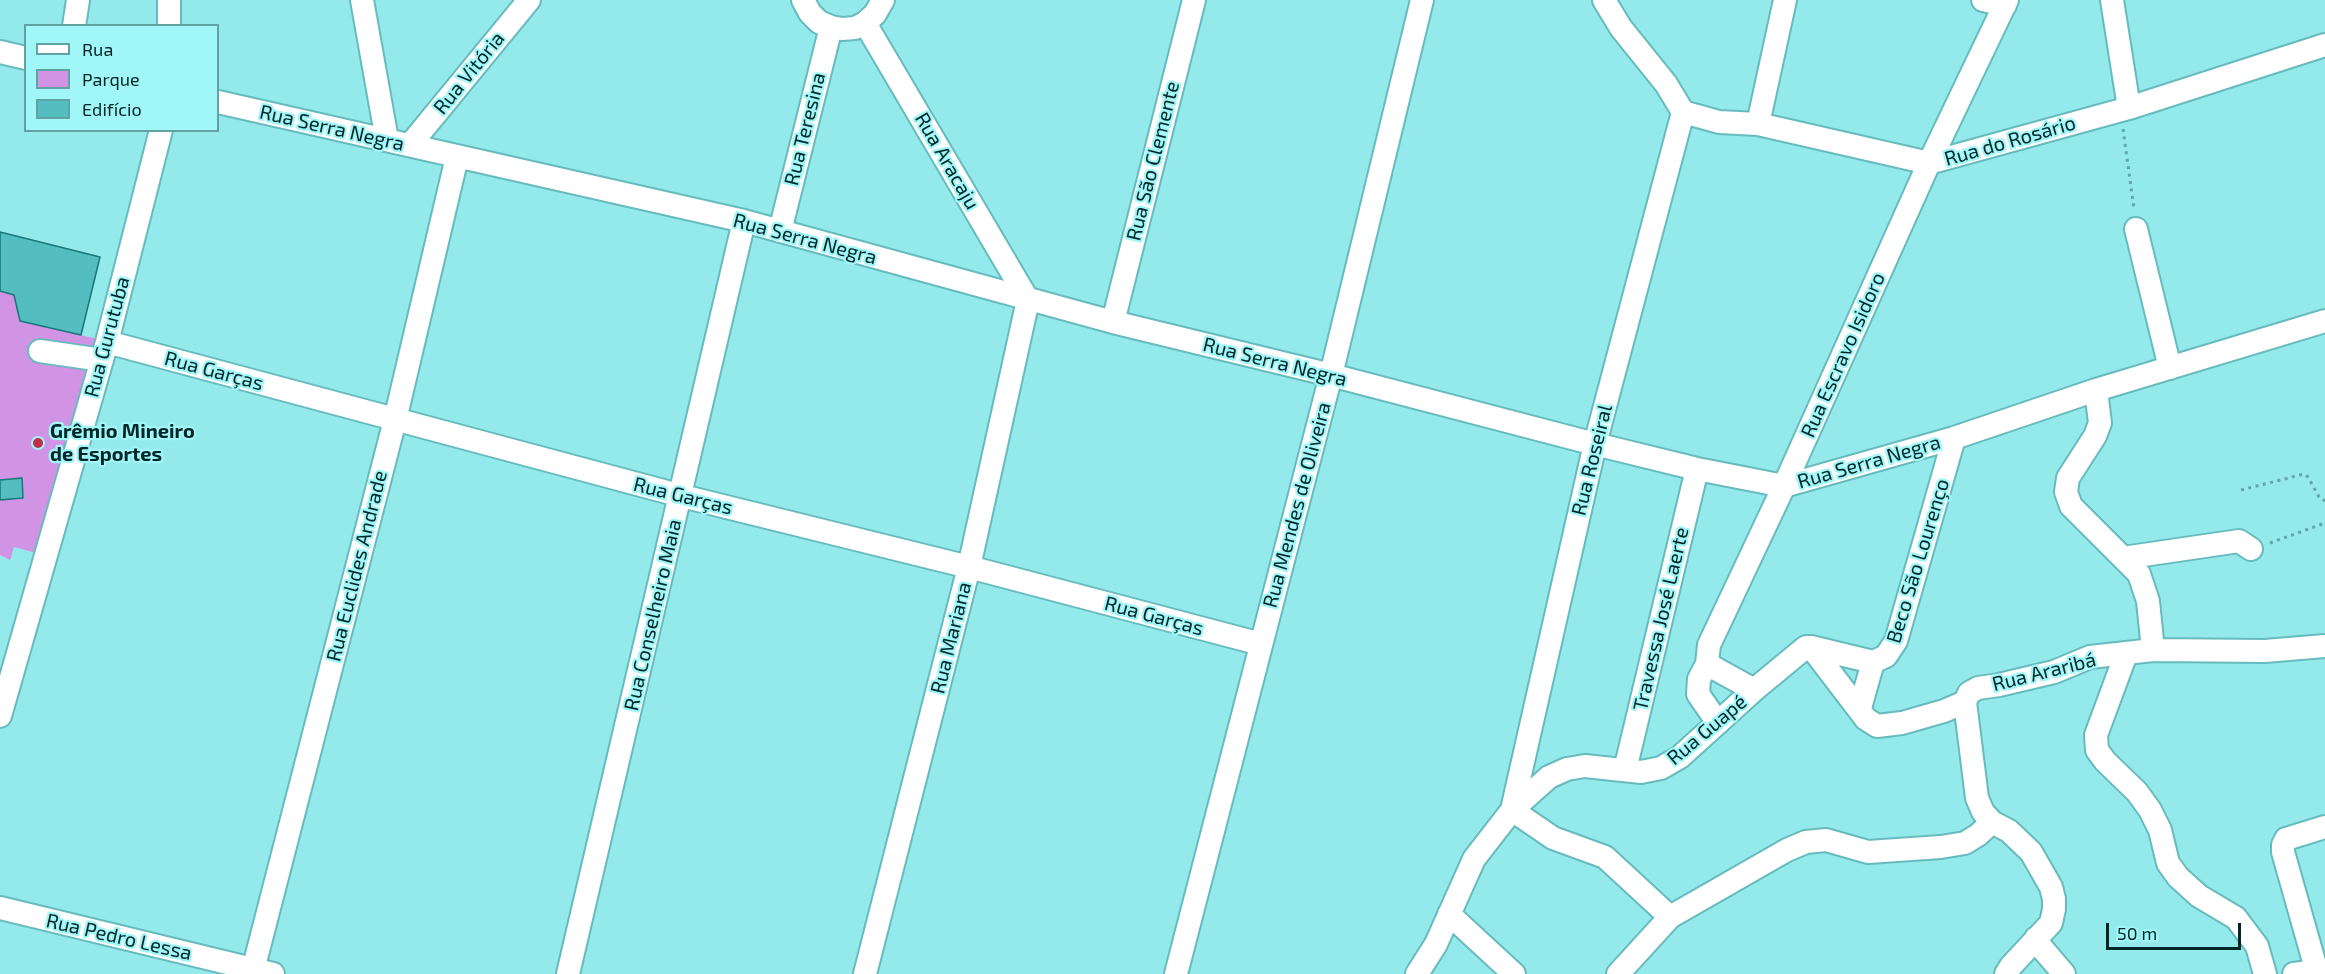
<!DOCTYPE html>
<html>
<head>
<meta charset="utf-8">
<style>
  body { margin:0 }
  #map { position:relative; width:2325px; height:974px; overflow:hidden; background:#94e9eb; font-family:"Exo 2",sans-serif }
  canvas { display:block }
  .legend { position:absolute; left:24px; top:24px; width:195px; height:108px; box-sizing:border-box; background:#a1f6f8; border:2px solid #61a3a4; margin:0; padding:8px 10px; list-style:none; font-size:18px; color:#012627 }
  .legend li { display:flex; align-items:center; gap:12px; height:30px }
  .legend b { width:30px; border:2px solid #61a3a4 }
  .scale { position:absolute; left:2106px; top:923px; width:135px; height:27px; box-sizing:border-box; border:3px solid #012627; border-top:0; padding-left:8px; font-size:18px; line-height:21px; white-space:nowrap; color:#012627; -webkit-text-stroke:4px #a1f6f8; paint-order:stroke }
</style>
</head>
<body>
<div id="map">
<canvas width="2325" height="974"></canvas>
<ul class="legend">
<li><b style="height:8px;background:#fff"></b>Rua</li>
<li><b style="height:16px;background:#d193e4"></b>Parque</li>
<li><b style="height:16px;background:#53bdc0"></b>Edifício</li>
</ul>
<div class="scale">50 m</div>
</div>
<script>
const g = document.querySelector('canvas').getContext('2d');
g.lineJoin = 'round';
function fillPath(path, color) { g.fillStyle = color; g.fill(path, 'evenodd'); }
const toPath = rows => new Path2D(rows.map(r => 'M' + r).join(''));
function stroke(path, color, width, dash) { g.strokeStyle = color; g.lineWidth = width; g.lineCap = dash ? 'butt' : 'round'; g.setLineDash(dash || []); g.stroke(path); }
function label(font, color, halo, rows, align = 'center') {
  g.font = font + ' "Exo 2",sans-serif'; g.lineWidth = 4.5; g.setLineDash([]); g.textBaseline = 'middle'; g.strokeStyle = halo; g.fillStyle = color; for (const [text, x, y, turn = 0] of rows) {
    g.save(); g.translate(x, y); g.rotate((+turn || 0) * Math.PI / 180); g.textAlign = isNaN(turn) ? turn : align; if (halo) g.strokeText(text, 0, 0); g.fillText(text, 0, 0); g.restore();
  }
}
fillPath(toPath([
  [0,291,14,295,20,321,102,340,47,556,14,547,10,560,0,555]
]), '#d193e4');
const building = toPath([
  [0,232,100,257,81,335,20,321,14,295,0,291,0,232],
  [22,478,23,498,0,500,0,480,22,478]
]);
fillPath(building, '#53bdc0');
stroke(building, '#19777a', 1.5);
const minor = toPath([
  [169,0,169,26],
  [362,0,387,140],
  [803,0,810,13,819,22,831,27,842,29,855,28,865,23,875,14,883,0],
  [1604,0,1621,28,1666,84,1683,112,1719,122,1758,124,1929,163,2129,108,2325,45],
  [1983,0,2005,5],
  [2112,0,2129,108],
  [74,26,78,0],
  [0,52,26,58],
  [218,102,744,221,1113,322,1331,375,1595,444,1697,469,1784,486,1954,438,2096,390,2325,321],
  [1758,124,1785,0],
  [410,145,529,0],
  [2136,229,2170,368],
  [780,231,831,27],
  [1113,322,1194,0],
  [107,342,682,496,969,567,1261,644],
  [40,351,102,360],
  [2096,390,2100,423,2095,436,2068,478,2066,492,2071,506,2139,574,2148,601,2153,650],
  [2123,558,2239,541,2251,549],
  [1811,647,1866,719,1877,726,1902,723,1944,711,1965,702,1969,693,1978,688,1999,685,2054,672,2090,657,2153,650,2265,651,2325,646],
  [2126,654,2096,735,2097,750,2105,761,2137,792,2150,810,2160,830,2168,863,2178,877,2199,896,2236,918,2257,946,2265,974],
  [1707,664,1699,679,1698,694,1718,723],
  [1754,690,1707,664,1709,645,1784,486,1929,163,2007,0],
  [1965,702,1977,798,1983,812,1992,822,2009,831,2031,852,2051,887,2054,899,2054,909,2051,923,2011,966,2006,974],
  [1860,708,1873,662,1886,656,1896,641,1954,438],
  [0,716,107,342,161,130],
  [1625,770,1697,469],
  [0,908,273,974],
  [1449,914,1514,974],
  [1670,917,1605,857,1553,838,1512,810,1595,444,1683,112],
  [2036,938,2041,947,2064,974],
  [2317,972,2283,852,2283,845,2286,839,2325,827],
  [252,974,395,420,457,157],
  [568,974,744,221],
  [865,974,969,567,1028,300,865,23],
  [1176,974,1331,375,1422,0],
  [1417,974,1436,944,1474,859,1512,810,1549,777,1567,769,1585,766,1641,772,1661,768,1680,757,1754,690,1806,647,1811,647,1873,662],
  [1618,974,1670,917,1787,850,1806,842,1826,840,1868,852,1941,847,1965,843,1978,835,1992,822],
  [2294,974,2309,972,2322,974]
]);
stroke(minor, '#67bbbe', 26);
stroke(toPath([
  [2123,129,2134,209],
  [2241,490,2304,474,2308,477,2319,497,2325,501],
  [2270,543,2325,523]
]), '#61a6a8', 3, [3, 4.5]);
stroke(minor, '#fff', 22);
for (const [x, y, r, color] of [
  [38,443,6,"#bf2f45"]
]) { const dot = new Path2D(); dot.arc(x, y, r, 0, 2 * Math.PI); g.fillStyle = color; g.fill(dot); stroke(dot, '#a1f6f8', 2); }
label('20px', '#012627', '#a1f6f8', [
  ["Rua Vitória",469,73,-51],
  ["Rua Serra Negra",332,128,13],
  ["Rua Teresina",805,129,-76],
  ["Rua do Rosário",2010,141,-16],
  ["Rua Aracaju",947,161,60],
  ["Rua São Clemente",1153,161,-76],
  ["Rua Serra Negra",805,239,15],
  ["Rua Gurutuba",107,337,-75],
  ["Rua Escravo Isidoro",1843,355,-66],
  ["Rua Serra Negra",1275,362,14],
  ["Rua Garças",214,371,15],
  ["Rua Roseiral",1592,460,-76],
  ["Rua Serra Negra",1869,462,-16],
  ["Rua Garças",683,496,14],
  ["Rua Mendes de Oliveira",1297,505,-75],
  ["Beco São Lourenço",1918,561,-73],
  ["Rua Euclides Andrade",357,566,-76],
  ["Rua Conselheiro Maia",653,615,-77],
  ["Rua Garças",1154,616,15],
  ["Travessa José Laerte",1661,619,-77],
  ["Rua Mariana",951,638,-76],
  ["Rua Araribá",2044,672,-14],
  ["Rua Guapé",1707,730,-40],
  ["Rua Pedro Lessa",119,937,13]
]);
label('bold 20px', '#012627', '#a1f6f8', [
  ["Grêmio Mineiro",50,431],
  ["de Esportes",50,454]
], 'left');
</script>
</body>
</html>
